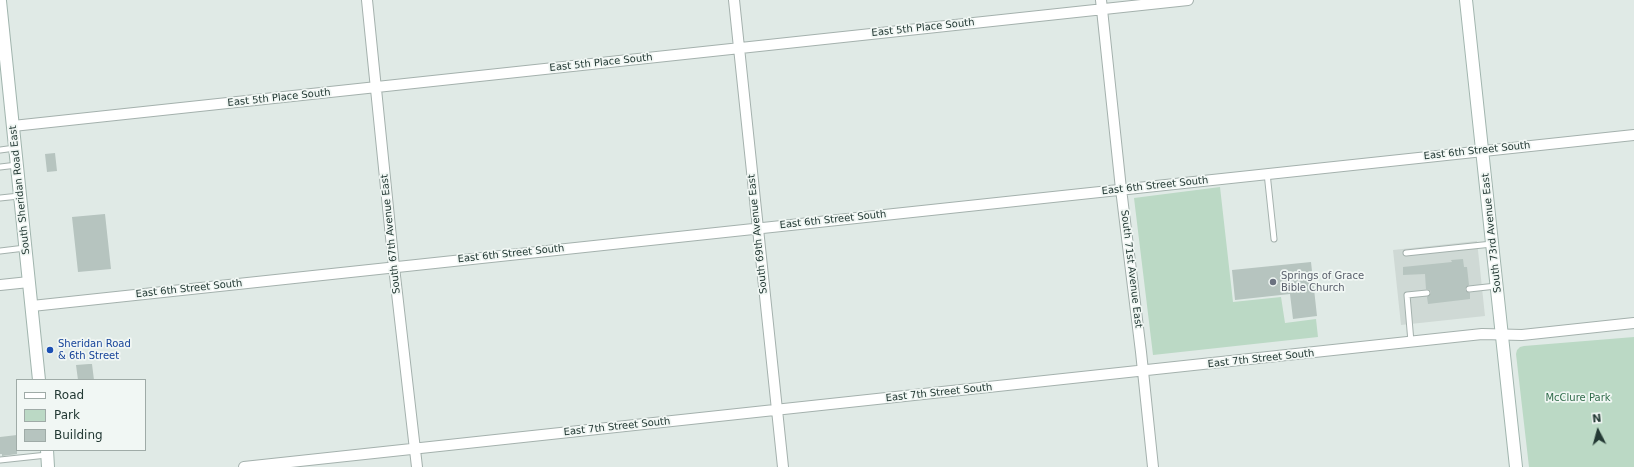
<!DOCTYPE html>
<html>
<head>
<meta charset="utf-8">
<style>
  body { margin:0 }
  #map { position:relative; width:1634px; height:467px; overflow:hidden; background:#e0eae6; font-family:"DejaVu Sans",sans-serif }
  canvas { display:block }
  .legend { position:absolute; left:16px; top:379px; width:130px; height:72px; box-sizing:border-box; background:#f1f7f4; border:1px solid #9faba7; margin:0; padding:5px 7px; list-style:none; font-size:12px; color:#233934 }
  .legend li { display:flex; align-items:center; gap:8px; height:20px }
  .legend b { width:20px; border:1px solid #9faba7 }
  .north { position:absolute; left:1578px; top:411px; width:40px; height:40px; -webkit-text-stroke:3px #f1f7f4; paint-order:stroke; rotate:354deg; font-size:11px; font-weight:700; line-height:16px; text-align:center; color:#233934 }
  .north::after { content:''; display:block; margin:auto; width:14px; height:18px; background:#233934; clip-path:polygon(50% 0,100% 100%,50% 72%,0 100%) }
</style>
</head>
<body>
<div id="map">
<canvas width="1634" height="467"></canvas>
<ul class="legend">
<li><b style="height:5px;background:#fff"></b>Road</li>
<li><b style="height:11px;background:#bbd9c5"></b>Park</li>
<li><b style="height:11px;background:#b6c4bf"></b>Building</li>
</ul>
<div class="north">N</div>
</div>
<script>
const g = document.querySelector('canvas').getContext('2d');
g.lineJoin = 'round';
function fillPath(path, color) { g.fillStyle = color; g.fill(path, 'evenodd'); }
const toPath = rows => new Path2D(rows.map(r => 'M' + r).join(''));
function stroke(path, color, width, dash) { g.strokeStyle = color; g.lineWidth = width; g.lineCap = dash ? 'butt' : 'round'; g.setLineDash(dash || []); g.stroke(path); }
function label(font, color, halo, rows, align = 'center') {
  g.font = font + ' "DejaVu Sans",sans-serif'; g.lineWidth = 3.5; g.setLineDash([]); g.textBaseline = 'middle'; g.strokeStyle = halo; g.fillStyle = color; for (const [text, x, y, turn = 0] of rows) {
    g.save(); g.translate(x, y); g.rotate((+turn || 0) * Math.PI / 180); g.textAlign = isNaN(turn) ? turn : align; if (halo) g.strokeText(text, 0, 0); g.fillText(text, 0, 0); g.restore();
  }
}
fillPath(toPath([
  [1477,241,1485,316,1401,325,1393,250]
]), '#cfd9d5');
fillPath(toPath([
  [1220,187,1233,302,1281,297,1285,323,1316,319,1318,337,1153,355,1134,198],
  [1634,337,1634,467,1529,467,1516,354,1517,350,1520,347,1524,346]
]), '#bbd9c5');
fillPath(toPath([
  [55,153,57,171,47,172,45,154],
  [105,214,111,269,78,272,72,217],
  [1463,259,1464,267,1467,267,1469,285,1466,287,1465,290,1470,293,1470,299,1428,304,1427,297,1431,293,1430,290,1426,289,1425,274,1403,275,1403,267,1452,262,1451,260],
  [1311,262,1317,316,1293,319,1290,294,1235,300,1232,270],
  [89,364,92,364,94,380,78,380,76,365],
  [17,435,17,454,2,456,2,454,0,454,0,437]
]), '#b6c4bf');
const lane = toPath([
  [0,150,15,148],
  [0,167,17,165],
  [1267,173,1274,239],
  [0,198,19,196],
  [0,251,25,248],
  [1406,253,1492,244],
  [1469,289,1496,286],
  [1411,342,1407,295,1427,293],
  [0,460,47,455]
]);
const street = toPath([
  [367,0,394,267,417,467],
  [734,0,783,467],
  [1101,0,1121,189,1141,352,1153,467],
  [13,126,1188,0],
  [0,285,29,282],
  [32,306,1634,135],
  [244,467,1482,334,1522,335,1634,323]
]);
const secondary = toPath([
  [1466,0,1516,467],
  [0,1,39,380],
  [47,450,48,467]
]);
stroke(lane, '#a4b1ad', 7);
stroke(street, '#a4b1ad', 12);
stroke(secondary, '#a1b5ae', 14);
stroke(lane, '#fff', 5);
stroke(street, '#fff', 10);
stroke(secondary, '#fff', 12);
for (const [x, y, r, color] of [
  [1273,282,4,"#6b7280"],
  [50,350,4,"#1a4fb4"]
]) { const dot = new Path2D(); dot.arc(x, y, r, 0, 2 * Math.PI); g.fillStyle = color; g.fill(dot); stroke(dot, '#f1f7f4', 1.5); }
label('10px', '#233934', '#f1f7f4', [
  ["East 5th Place South",923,28,-6],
  ["East 5th Place South",601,63,-6],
  ["East 5th Place South",279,98,-6],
  ["East 6th Street South",1477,151,-6],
  ["East 6th Street South",1155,186,-6],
  ["South Sheridan Road East",20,190,-96],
  ["East 6th Street South",833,220,-6],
  ["South 73rd Avenue East",1492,233,-96],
  ["South 67th Avenue East",391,234,-96],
  ["South 69th Avenue East",758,234,-96],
  ["East 6th Street South",511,254,-6],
  ["South 71st Avenue East",1131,269,83],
  ["East 6th Street South",189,289,-6],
  ["East 7th Street South",1261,359,-6],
  ["East 7th Street South",939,393,-6],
  ["East 7th Street South",617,427,-6]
]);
label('10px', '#5b616d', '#f1f7f4', [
  ["Springs of Grace",1281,276],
  ["Bible Church",1281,288]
], 'left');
label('10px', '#164399', '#f1f7f4', [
  ["Sheridan Road",58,344],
  ["& 6th Street",58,356]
], 'left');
label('10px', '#316c4b', '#f1f7f4', [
  ["McClure Park",1578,398]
]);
</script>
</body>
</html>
